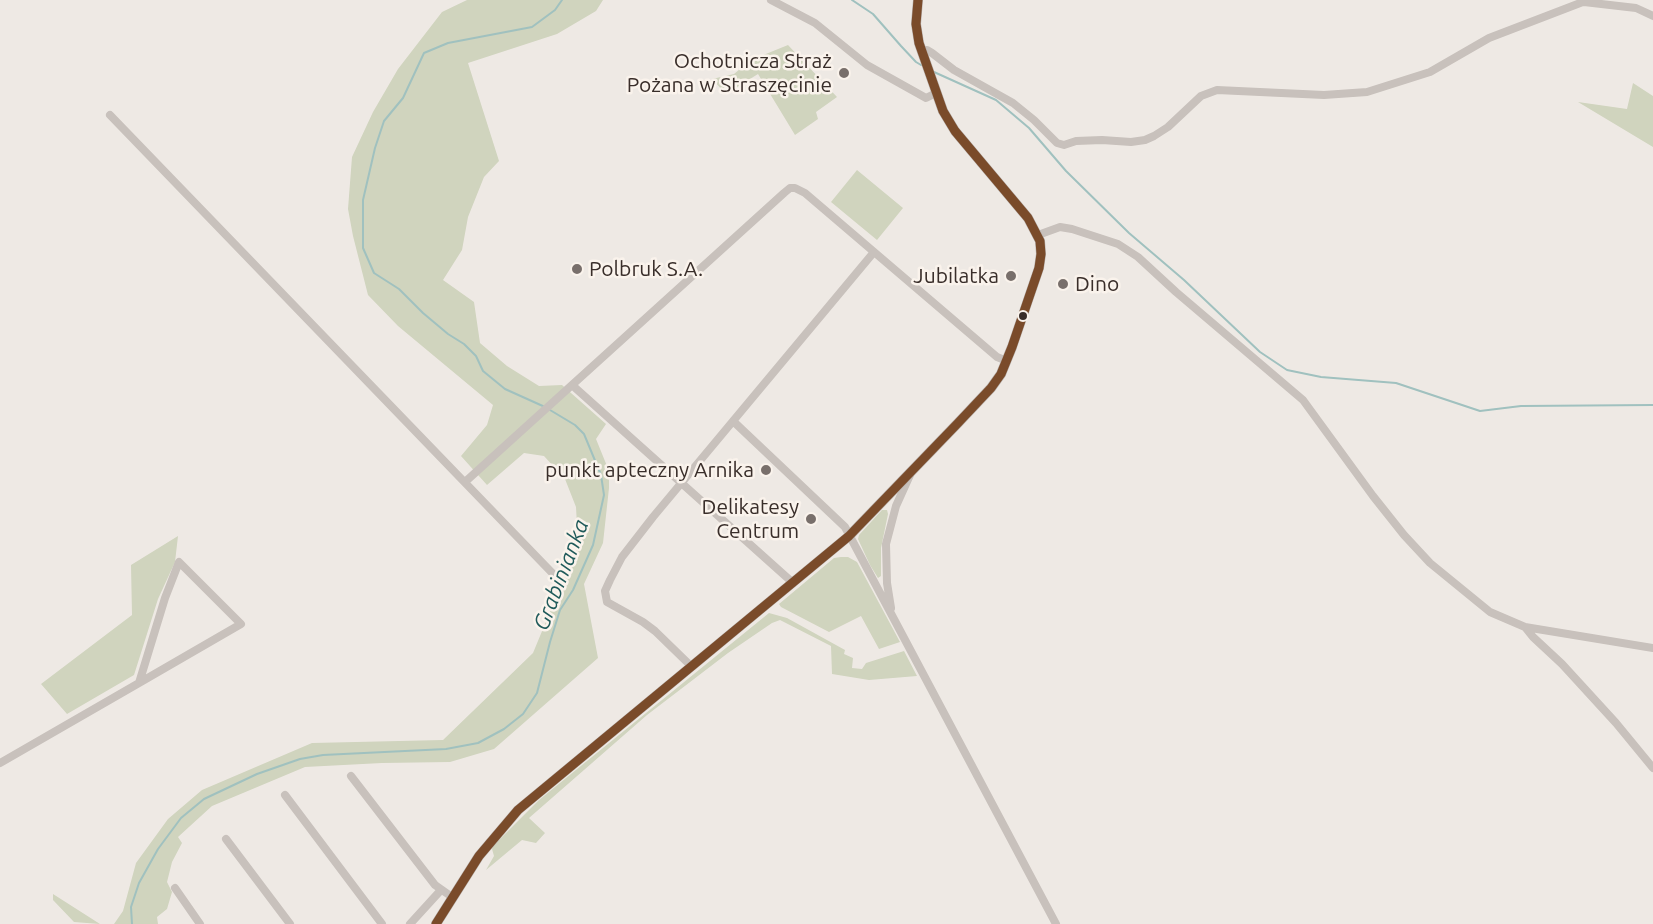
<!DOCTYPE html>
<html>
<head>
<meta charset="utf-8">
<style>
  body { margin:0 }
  canvas { display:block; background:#eee9e4 }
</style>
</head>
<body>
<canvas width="1653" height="924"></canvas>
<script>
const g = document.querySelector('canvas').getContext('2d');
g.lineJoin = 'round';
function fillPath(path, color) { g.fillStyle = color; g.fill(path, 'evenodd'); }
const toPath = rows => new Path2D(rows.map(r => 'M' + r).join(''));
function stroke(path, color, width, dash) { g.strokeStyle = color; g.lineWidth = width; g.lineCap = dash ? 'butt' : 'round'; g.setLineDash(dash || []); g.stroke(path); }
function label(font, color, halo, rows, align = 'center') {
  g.font = font + ' Ubuntu,sans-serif'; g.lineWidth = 5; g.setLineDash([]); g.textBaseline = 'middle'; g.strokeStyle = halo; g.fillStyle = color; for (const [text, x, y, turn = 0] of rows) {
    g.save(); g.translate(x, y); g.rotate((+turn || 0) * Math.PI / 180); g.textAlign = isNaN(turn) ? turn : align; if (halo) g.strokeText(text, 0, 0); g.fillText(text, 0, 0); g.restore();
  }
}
fillPath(toPath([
  [467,0,603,0,596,11,557,34,468,63,499,161,484,177,468,217,462,250,443,280,474,302,480,343,507,366,539,386,562,385,606,424,596,439,609,471,609,488,603,543,584,584,598,658,494,749,450,762,382,763,305,767,212,806,178,837,182,843,172,862,167,882,172,892,167,909,157,917,158,924,114,924,123,911,136,863,168,819,202,790,312,743,443,740,533,653,578,544,576,507,565,479,544,456,524,453,487,485,461,456,487,425,493,405,398,326,368,295,353,236,348,209,352,157,373,112,398,69,442,12],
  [788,45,837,97,816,112,818,119,795,135,758,74,726,94,712,79,734,74,751,60],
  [1633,83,1653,96,1653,147,1578,102,1627,109],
  [857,170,903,208,877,240,831,202],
  [882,510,887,510,888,514,881,548,881,576,878,578,870,565,858,539,859,535],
  [178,536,175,562,158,599,134,675,67,714,41,684,132,615,131,565],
  [841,557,848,557,857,562,900,642,879,649,861,616,829,632,781,607,779,604,834,558],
  [769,613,787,618,845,650,844,654,853,658,852,668,862,669,866,663,904,651,917,676,869,680,832,674,831,646,780,620,772,623,728,653,647,715,529,818,545,833,536,843,522,840,486,870,494,856,492,849,493,846,539,800],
  [53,894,100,924,74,922,53,900]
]), '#d0d4be');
stroke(toPath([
  [852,0,873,14,901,46,916,62,921,65],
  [934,72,996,100,1029,128,1066,171,1129,233,1184,280,1260,352,1287,370,1321,377,1396,383,1480,411,1521,406,1653,405],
  [545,407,505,389,483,371,476,356,464,344,448,334,423,313,399,289,374,273,363,248,363,200,375,148,384,121,403,98,424,53,448,43,532,27,555,10,562,0],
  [132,924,131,907,139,883,158,849,181,818,204,799,257,774,300,759,323,755,446,749,478,743,504,729,523,714,537,693,550,642,560,610,573,590,593,545,604,495,601,475,584,434,575,425,550,410]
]), '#a0c1bf', 2);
stroke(toPath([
  [771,0,815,23,867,65,926,98,936,93],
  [1584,2,1636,8,1653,16],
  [921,51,927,50,932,53,954,70,1013,103,1034,120,1057,143,1064,145,1076,141,1102,140,1131,142,1145,140,1154,136,1168,127,1201,96,1217,90,1324,95,1367,92,1430,72,1489,38,1588,0],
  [110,115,559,580],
  [1038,235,1060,227,1072,229,1118,244,1138,257,1176,292,1303,400,1373,496,1404,535,1430,563,1490,612,1525,627,1653,648],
  [572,385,784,193,790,188,795,188,805,193,997,357,1007,361],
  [733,421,845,527,1056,924],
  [465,482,572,385,792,582],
  [891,608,887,583,886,544,896,506,910,475],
  [1525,627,1533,637,1562,664,1616,723,1653,768],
  [691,666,655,631,643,622,607,602,605,591,610,580,622,557,653,517,874,252],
  [0,763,139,683,241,624,179,562,165,598,139,683],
  [351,776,435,885,452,897],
  [285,795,382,924],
  [226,839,290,924],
  [175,888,200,924],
  [410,924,441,890]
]), '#c8c1bc', 8);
stroke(toPath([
  [436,924,479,856,518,810,849,536,958,423,991,388,1001,374,1012,347,1039,268,1041,254,1040,241,1028,218,955,131,943,111,919,43,916,24,918,0]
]), '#b8b1ad', 10);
stroke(toPath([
  [436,924,479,856,518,810,849,536,958,423,991,388,1001,374,1012,347,1039,268,1041,254,1040,241,1028,218,955,131,943,111,919,43,916,24,918,0]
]), '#7a4b2a', 9);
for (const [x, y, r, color] of [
  [844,73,6,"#786f6b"],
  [577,269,6,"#786f6b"],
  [1011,276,6,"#786f6b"],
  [1063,284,6,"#786f6b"],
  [1023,316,5,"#392e2a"],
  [766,470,6,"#786f6b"],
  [811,519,6,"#786f6b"]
]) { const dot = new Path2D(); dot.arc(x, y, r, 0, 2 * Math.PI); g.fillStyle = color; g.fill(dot); stroke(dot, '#faf3ec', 2); }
label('21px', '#392e2a', '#faf3ec', [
  ["Ochotnicza Straż",832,61],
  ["Pożana w Straszęcinie",832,85],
  ["Polbruk S.A.",589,269,"left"],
  ["Jubilatka",999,276],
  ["Dino",1075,284,"left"],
  ["punkt apteczny Arnika",754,470],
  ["Delikatesy",799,507],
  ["Centrum",799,531]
], 'right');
label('italic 22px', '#1f5a5a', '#faf3ec', [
  ["Grabinianka",561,575,-69]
]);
</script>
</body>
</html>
